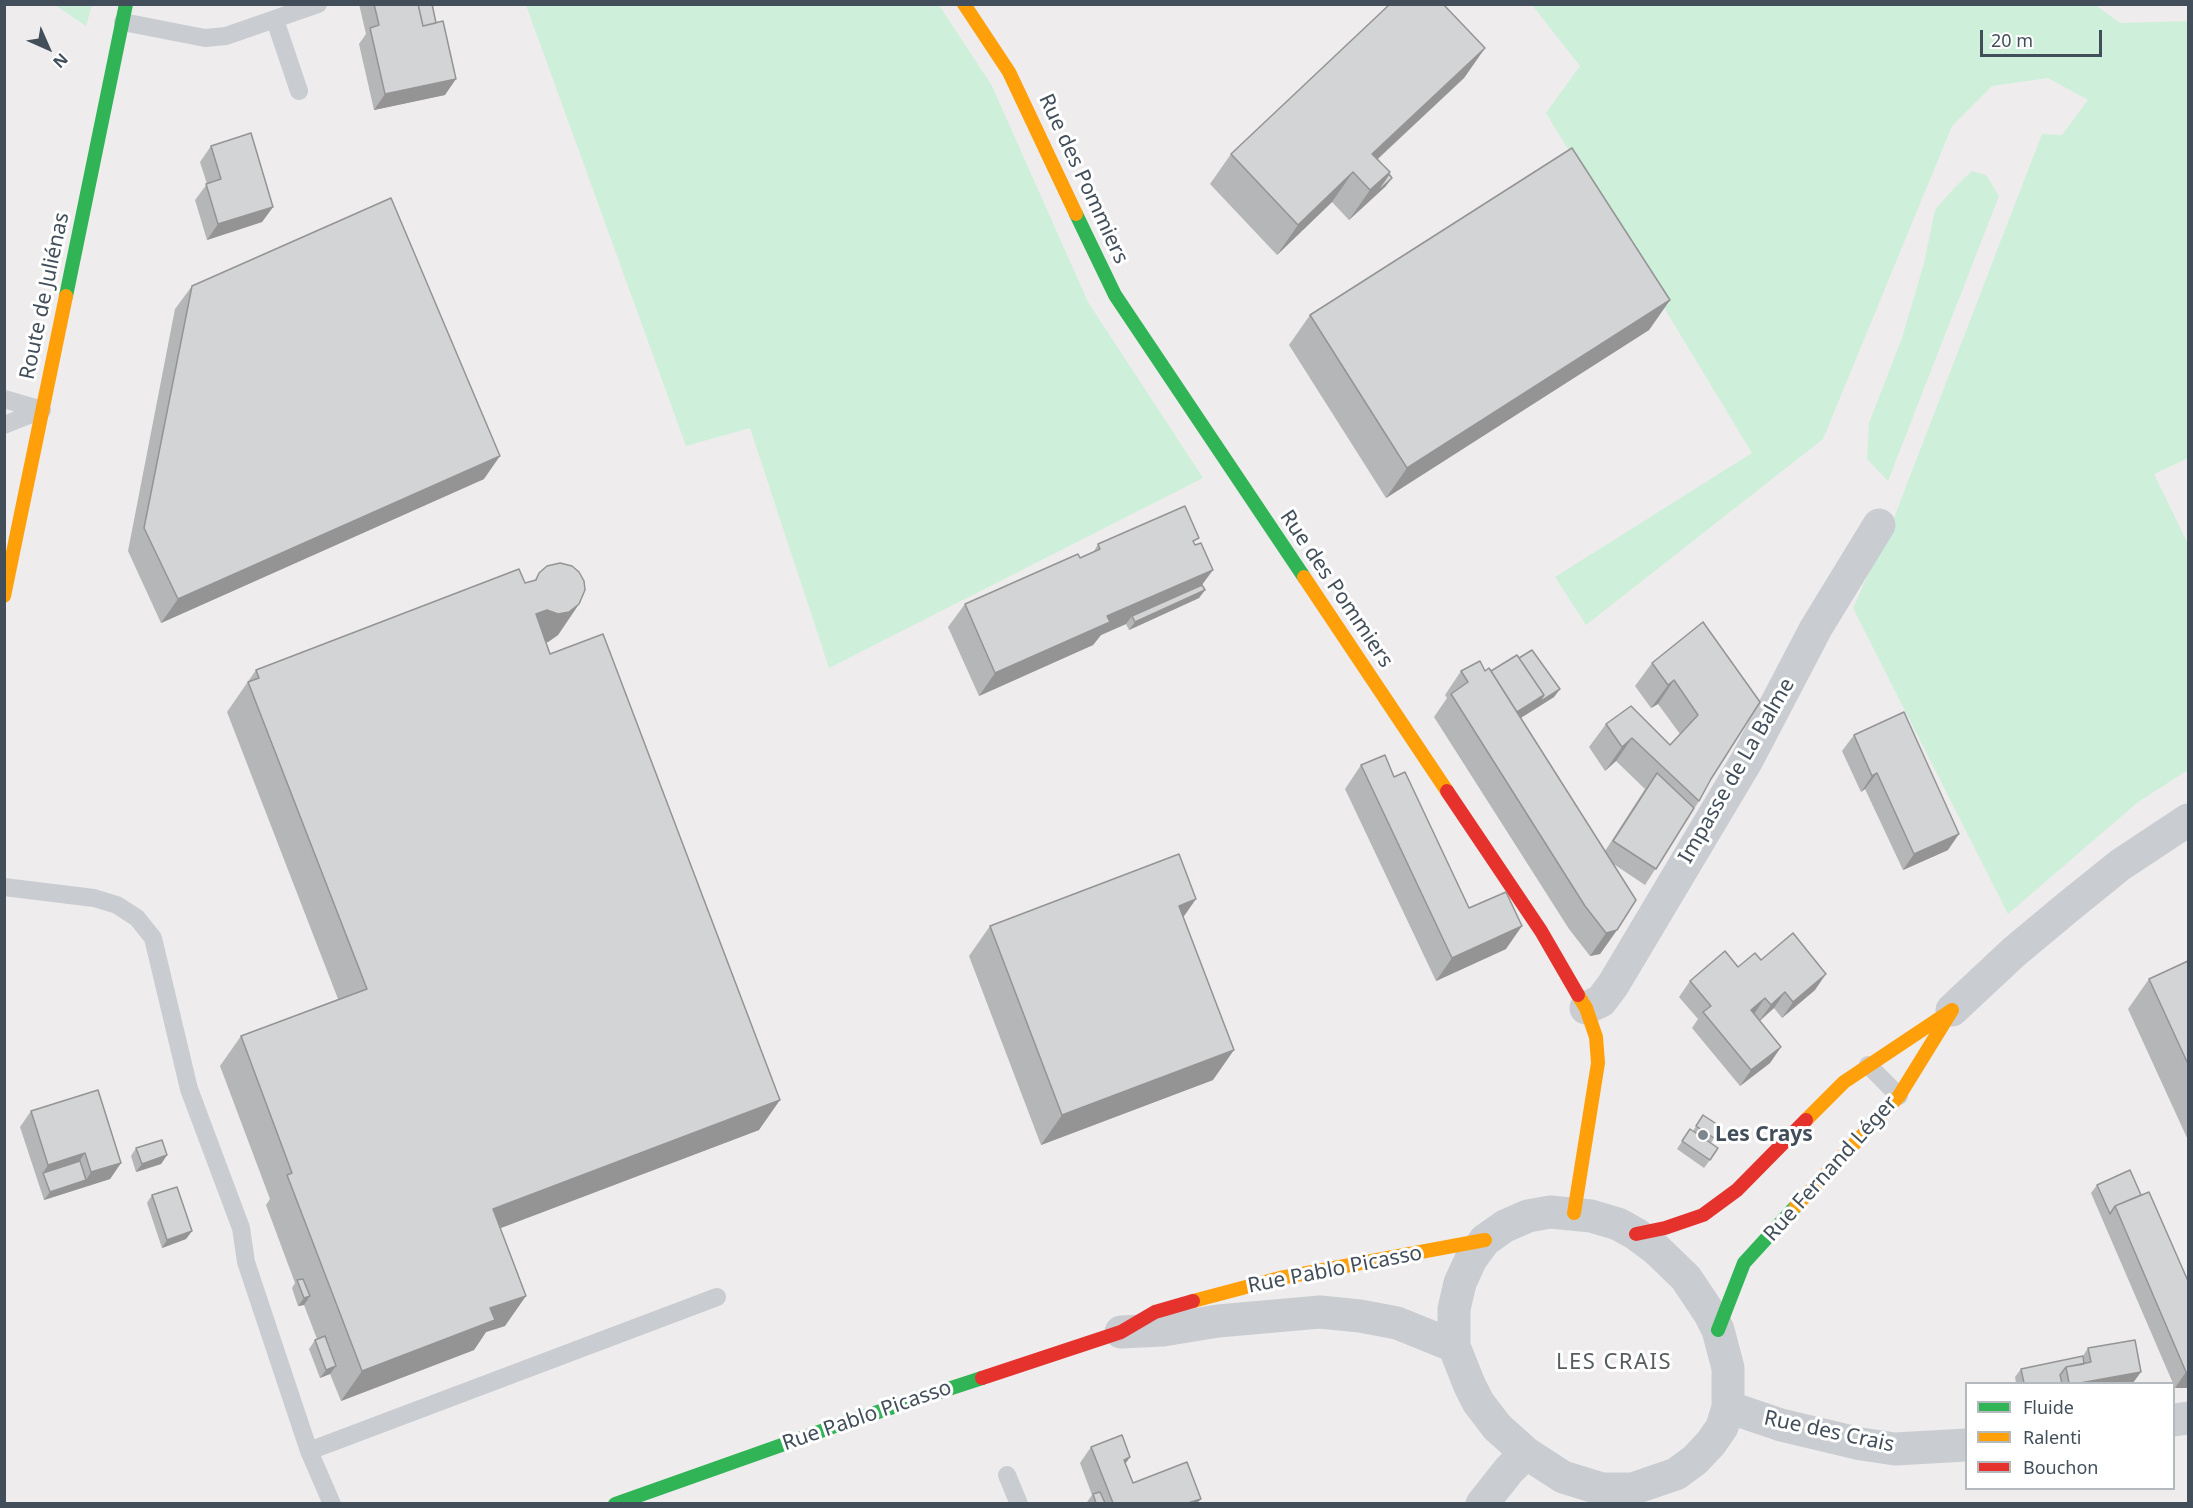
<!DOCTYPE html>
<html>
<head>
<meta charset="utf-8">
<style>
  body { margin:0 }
  #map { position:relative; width:2193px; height:1508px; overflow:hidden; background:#eeecec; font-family:"Noto Sans",sans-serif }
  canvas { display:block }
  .frame { position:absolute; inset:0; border:6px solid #424f5b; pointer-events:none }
  .legend { position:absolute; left:1965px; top:1382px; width:210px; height:108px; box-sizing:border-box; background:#fff; border:2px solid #b3b9bd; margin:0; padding:8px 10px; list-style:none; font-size:18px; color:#424f5b }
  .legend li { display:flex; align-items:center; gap:12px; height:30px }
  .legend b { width:30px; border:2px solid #b3b9bd }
  .north { position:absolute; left:18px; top:18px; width:60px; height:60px; -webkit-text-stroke:4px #fff; paint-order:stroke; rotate:135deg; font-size:16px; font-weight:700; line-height:24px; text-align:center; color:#424f5b }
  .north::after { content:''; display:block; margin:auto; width:21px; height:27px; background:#424f5b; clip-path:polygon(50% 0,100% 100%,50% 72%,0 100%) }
  .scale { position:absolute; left:1980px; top:30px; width:122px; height:27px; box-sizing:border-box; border:3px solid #424f5b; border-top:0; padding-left:8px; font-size:18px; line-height:21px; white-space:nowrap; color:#424f5b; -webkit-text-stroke:4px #fff; paint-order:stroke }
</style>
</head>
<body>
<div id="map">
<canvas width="2193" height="1508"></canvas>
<div class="frame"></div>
<ul class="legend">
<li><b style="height:8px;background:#30b455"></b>Fluide</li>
<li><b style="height:8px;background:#ff9f0a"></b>Ralenti</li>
<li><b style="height:8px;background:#e5322d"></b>Bouchon</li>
</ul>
<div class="north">N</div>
<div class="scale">20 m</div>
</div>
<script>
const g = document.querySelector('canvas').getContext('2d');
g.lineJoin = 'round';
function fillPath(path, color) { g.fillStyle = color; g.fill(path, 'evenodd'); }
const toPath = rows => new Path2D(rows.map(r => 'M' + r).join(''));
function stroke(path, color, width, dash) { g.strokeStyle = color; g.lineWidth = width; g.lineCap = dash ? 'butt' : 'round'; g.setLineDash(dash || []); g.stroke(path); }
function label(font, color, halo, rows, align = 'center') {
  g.font = font + ' "Noto Sans",sans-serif'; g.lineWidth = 6; g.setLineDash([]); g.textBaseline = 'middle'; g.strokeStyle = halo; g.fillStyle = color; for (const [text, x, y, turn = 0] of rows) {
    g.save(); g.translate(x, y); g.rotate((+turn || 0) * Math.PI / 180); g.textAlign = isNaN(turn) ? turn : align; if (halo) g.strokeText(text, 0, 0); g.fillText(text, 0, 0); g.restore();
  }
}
fillPath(toPath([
  [2094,4,2120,23,2188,21,2188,458,2154,474,2188,544,2188,770,2138,802,2008,914,1853,608,1895,515,2042,134,2062,135,2088,100,2048,78,1992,86,1952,126,1823,439,1586,625,1555,577,1752,453,1546,113,1580,66,1532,5],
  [55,5,92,5,86,26],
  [526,5,939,5,992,86,1088,302,1203,478,829,668,750,428,686,446],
  [1972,171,1986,175,1999,196,1888,481,1867,459,1869,423,1902,338,1924,263,1935,210,1955,187]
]), '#cef0da');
stroke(toPath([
  [275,20,299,91],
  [123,22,205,38,226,36,318,4],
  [4,399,42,410,4,425],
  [4,887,94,898,117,905,137,918,153,938,189,1089,241,1228,246,1262,309,1451,332,1504],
  [1868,1065,1899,1096],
  [309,1451,717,1297],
  [1007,1475,1019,1504]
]), '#c9cdd1', 18);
stroke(toPath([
  [1586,1008,1601,1001,1613,985,1747,760,1816,628,1879,525],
  [1952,1010,2014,952,2068,907,2120,865,2188,820],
  [1550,1212,1591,1216,1618,1224,1636,1234,1656,1249,1686,1278,1710,1314,1718,1330,1728,1368,1728,1407,1722,1427,1711,1443,1695,1460,1676,1474,1632,1489,1602,1489,1563,1477,1526,1453,1497,1427,1478,1402,1469,1384,1454,1346,1454,1309,1460,1283,1471,1259,1485,1240,1505,1226,1528,1216,1550,1212],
  [1121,1332,1163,1330,1218,1321,1320,1312,1360,1316,1397,1323,1454,1346],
  [1728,1407,1781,1425,1861,1444,1895,1449,1966,1445],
  [2174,1420,2188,1418],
  [1482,1504,1509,1470,1526,1453]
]), '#c9cdd1', 33);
stroke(toPath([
  [1076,214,1115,295,1304,577],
  [66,296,126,4],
  [1718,1330,1744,1263,1796,1206],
  [615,1504,841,1424,982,1378]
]), '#30b455', 14);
stroke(toPath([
  [964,4,1009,72,1076,214],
  [1304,577,1447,791],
  [4,596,66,296],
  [1796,1206,1899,1096,1952,1010,1844,1082,1806,1120],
  [1574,1213,1598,1063,1596,1037,1586,1008,1578,995],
  [1193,1301,1280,1278,1485,1240]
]), '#ff9f0a', 14);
stroke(toPath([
  [1447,791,1541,931,1578,995],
  [1636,1234,1665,1228,1703,1215,1737,1190,1806,1120],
  [982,1378,1121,1332,1155,1312,1193,1301]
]), '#e5322d', 14);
fillPath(toPath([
  [359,4,432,4,436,23,445,95,374,110,359,44,366,34],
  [1485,48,1464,78,1378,159,1389,174,1386,186,1349,220,1332,202,1277,255,1210,184,1231,154],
  [211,146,273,207,262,222,207,240,195,200,207,184,200,162],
  [192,286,484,479,161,623,128,551,175,309],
  [1670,300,1649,330,1386,498,1289,345,1310,315],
  [1098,544,1195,544,1202,585,1205,590,1199,598,1129,630,1126,624,1101,635,1093,645,979,696,948,627,965,604,1093,553],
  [539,573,579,604,558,635,548,642,546,642,550,654,759,1130,500,1228,505,1326,486,1332,474,1350,341,1401,330,1374,320,1378,309,1349,315,1340,317,1339,304,1305,298,1306,292,1288,295,1283,266,1205,270,1199,220,1066,241,1036,338,999,227,712,256,670,534,581],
  [1703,622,1711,779,1699,801,1645,885,1615,865,1617,930,1600,954,1590,956,1569,929,1434,717,1447,698,1445,695,1461,671,1491,671,1519,658,1560,689,1554,697,1521,718,1605,851,1645,789,1616,761,1605,771,1589,747,1606,724,1670,745,1680,734,1658,704,1651,708,1635,686,1652,663],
  [1854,735,1948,850,1903,870,1865,789,1861,792,1842,751],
  [1361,765,1394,777,1469,908,1506,949,1436,981,1345,789],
  [1183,916,1213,1080,1041,1145,969,956,990,926],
  [1761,960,1815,990,1782,1018,1774,1008,1760,1021,1781,1047,1770,1063,1740,1086,1692,1028,1698,1019,1679,997,1690,981],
  [2188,961,2188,1140,2128,1009,2149,979],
  [31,1111,121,1163,110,1179,44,1200,20,1127],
  [1703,1115,1714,1138,1711,1143,1710,1160,1704,1168,1677,1149,1690,1129,1693,1131],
  [136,1148,167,1155,161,1164,136,1172,131,1156],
  [2097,1185,2141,1195,2188,1281,2188,1388,2175,1388,2091,1193],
  [152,1195,192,1231,186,1239,162,1248,147,1203],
  [2088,1348,2133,1383,2016,1383,2015,1377,2021,1369,2083,1356],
  [1091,1447,1130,1457,1125,1464,1133,1483,1197,1503,1087,1503,1087,1502,1092,1495,1080,1463]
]), '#b5b6b7');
fillPath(toPath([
  [1485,48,1464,78,1358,177,1372,154],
  [456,79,445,95,374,110,385,94],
  [1353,172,1332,202,1277,255,1298,225],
  [1390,172,1375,194,1392,178,1386,186,1349,220,1370,190],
  [273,207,262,222,207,240,218,224],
  [1670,300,1649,330,1386,498,1407,468],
  [500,456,484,479,161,623,178,599],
  [1213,570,1196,593,1132,616,1126,624,1101,635,1093,645,979,696,995,673,1107,616],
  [1205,590,1199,598,1129,630,1135,622],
  [579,604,558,635,548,642,537,644,536,614,547,610],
  [1674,680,1658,704,1651,708,1668,685],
  [1560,689,1554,697,1498,732,1509,716,1544,695],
  [1632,738,1616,761,1605,771,1622,747],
  [1877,773,1865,789,1861,792,1872,776],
  [1959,834,1948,850,1903,870,1914,854],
  [1196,899,1175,929,1179,906],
  [1522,926,1506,949,1436,981,1452,958],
  [1617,930,1600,954,1590,956,1606,933],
  [1826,974,1815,990,1782,1018,1793,1002],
  [1785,992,1774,1008,1759,1021,1771,1005],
  [1765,998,1754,1014,1751,1010],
  [1781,1047,1770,1063,1740,1086,1751,1070],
  [1234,1050,1213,1080,1041,1145,1062,1115],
  [780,1100,759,1130,472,1239,493,1209],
  [85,1153,74,1169,43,1173,48,1165],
  [167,1155,161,1164,136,1172,142,1164],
  [121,1163,110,1179,44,1200,50,1192,86,1180,91,1172],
  [192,1231,186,1239,162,1248,167,1240],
  [310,1296,304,1305,298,1306,304,1298],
  [526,1296,505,1326,486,1332,474,1350,341,1401,362,1371,490,1308],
  [336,1366,330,1374,320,1378,326,1370],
  [2141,1372,2133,1383,2080,1383],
  [2186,1372,2188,1372,2188,1388,2175,1388],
  [1130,1457,1119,1473,1124,1460],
  [1201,1499,1197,1503,1188,1503]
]), '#949495');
const building = toPath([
  [374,4,418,4,423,26,443,21,456,79,385,94,370,28,379,25,374,4],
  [418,4,432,4,436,23,423,26,418,4],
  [1390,4,1443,4,1485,48,1372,154,1390,172,1370,190,1353,172,1298,225,1231,154,1390,4],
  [251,133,273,207,218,224,206,184,221,179,211,146,251,133],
  [1572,148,1670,300,1407,468,1310,315,1572,148],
  [1389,174,1392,178,1375,194,1389,174],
  [391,198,500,456,178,599,144,528,192,286,391,198],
  [1185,506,1199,538,1193,541,1195,545,1201,543,1213,570,1107,616,1110,622,995,673,965,604,1078,554,1080,558,1100,549,1098,544,1185,506],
  [560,563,572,566,579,572,584,581,585,590,579,604,569,612,558,614,547,610,536,614,550,654,603,634,780,1100,493,1209,526,1296,490,1308,495,1320,362,1371,287,1175,292,1173,241,1036,367,989,248,682,259,678,256,670,519,569,525,583,536,580,539,573,547,566,560,563],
  [1202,585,1205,590,1135,622,1132,616,1202,585],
  [1703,622,1760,702,1711,779,1699,801,1632,738,1622,747,1606,724,1631,706,1670,745,1698,715,1674,680,1668,685,1652,663,1703,622],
  [1532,650,1560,689,1538,703,1544,695,1519,658,1532,650],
  [1517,655,1544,695,1517,712,1491,671,1517,655],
  [1480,661,1485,671,1489,668,1636,900,1617,930,1606,933,1585,906,1451,694,1468,682,1461,671,1480,661],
  [1904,712,1959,834,1914,854,1877,773,1872,776,1854,735,1904,712],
  [1385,755,1394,777,1405,772,1469,908,1506,892,1522,926,1452,958,1361,765,1385,755],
  [1657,773,1694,808,1656,869,1613,841,1657,773],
  [1179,854,1196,899,1179,906,1234,1050,1062,1115,990,926,1179,854],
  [1793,933,1826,974,1793,1002,1785,992,1771,1005,1765,998,1751,1010,1781,1047,1751,1070,1703,1012,1711,1006,1690,981,1725,951,1738,967,1755,953,1761,960,1793,933],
  [2188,961,2188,1064,2149,979,2188,961],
  [98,1090,121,1163,91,1172,85,1153,48,1165,31,1111,98,1090],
  [1703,1115,1721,1127,1714,1138,1696,1126,1703,1115],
  [1690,1129,1718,1148,1710,1160,1682,1141,1690,1129],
  [162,1140,167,1155,142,1164,136,1148,162,1140],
  [80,1161,86,1180,50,1192,43,1173,80,1161],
  [2130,1170,2141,1195,2115,1206,2110,1214,2097,1185,2130,1170],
  [177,1187,192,1231,167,1240,152,1195,177,1187],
  [2149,1192,2188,1281,2188,1372,2186,1372,2115,1206,2149,1192],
  [303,1279,310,1296,304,1298,297,1280,303,1279],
  [325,1336,336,1366,326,1370,315,1340,325,1336],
  [2135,1340,2141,1372,2080,1383,2069,1383,2066,1367,2091,1362,2088,1348,2135,1340],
  [2083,1356,2084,1364,2066,1367,2060,1375,2062,1383,2024,1383,2021,1369,2083,1356],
  [1122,1435,1130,1457,1124,1460,1133,1483,1187,1462,1201,1499,1188,1503,1113,1503,1091,1447,1122,1435],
  [1100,1492,1105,1503,1096,1503,1093,1494,1100,1492]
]);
fillPath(building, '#d3d4d5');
stroke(building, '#949495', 1.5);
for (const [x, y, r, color] of [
  [1703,1135,6,"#7e868e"]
]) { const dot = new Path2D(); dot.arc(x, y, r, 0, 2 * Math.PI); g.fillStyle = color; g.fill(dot); stroke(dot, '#fff', 2); }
label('21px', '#424f5b', '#fff', [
  ["Rue des Pommiers",1083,179,65],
  ["Route de Juliénas",45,296,-78],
  ["Rue des Pommiers",1336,589,56],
  ["Impasse de La Balme",1737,771,-60],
  ["Rue Fernand Léger",1831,1169,-48],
  ["Rue Pablo Picasso",1335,1270,-11],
  ["Rue Pablo Picasso",867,1416,-19],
  ["Rue des Crais",1829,1432,12]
]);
label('bold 21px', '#424f5b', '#fff', [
  ["Les Crays",1715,1135]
], 'left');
g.letterSpacing = '1.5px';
label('22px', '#575c61', '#fff', [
  ["LES CRAIS",1614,1363]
]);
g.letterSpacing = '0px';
</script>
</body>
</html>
